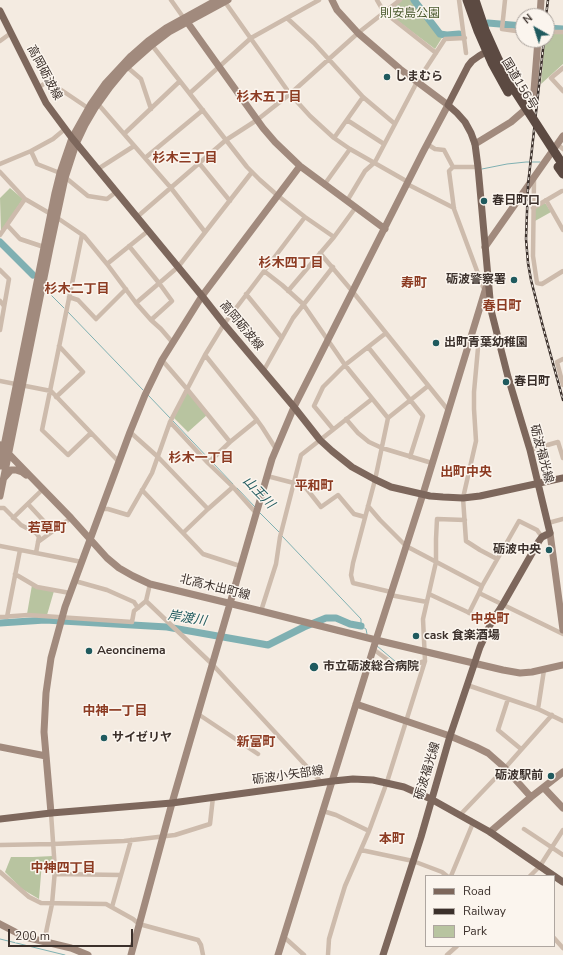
<!DOCTYPE html>
<html>
<head>
<meta charset="utf-8">
<style>
  body { margin:0 }
  #map { position:relative; width:563px; height:955px; overflow:hidden; background:#f4ebe1; font-family:"Nunito Sans",sans-serif }
  canvas { display:block }
  .legend { position:absolute; left:425px; top:875px; width:130px; height:72px; box-sizing:border-box; background:#fbf5ee; border:1px solid #aea6a0; margin:0; padding:5px 7px; list-style:none; font-size:12px; color:#3b302b }
  .legend li { display:flex; align-items:center; gap:8px; height:20px }
  .legend b { width:20px; border:1px solid #aea6a0 }
  .north { position:absolute; left:515px; top:8px; width:40px; height:40px; box-sizing:border-box; background:#fbf5ee; border:1px solid #aea6a0; border-radius:50%; rotate:321deg; font-size:11px; font-weight:700; line-height:16px; text-align:center; color:#3b302b }
  .north::after { content:''; display:block; margin:auto; width:14px; height:18px; background:#1f5a5e; clip-path:polygon(50% 0,100% 100%,50% 72%,0 100%) }
  .scale { position:absolute; left:8px; top:929px; width:125px; height:18px; box-sizing:border-box; border:2px solid #3b302b; border-top:0; padding-left:5px; font-size:12px; line-height:14px; white-space:nowrap; color:#3b302b; -webkit-text-stroke:3px #fbf5ee; paint-order:stroke }
</style>
</head>
<body>
<div id="map">
<canvas width="563" height="955"></canvas>
<ul class="legend">
<li><b style="height:5px;background:#7d675c"></b>Road</li>
<li><b style="height:5px;background:#3b302b"></b>Railway</li>
<li><b style="height:11px;background:#b8c4a0"></b>Park</li>
</ul>
<div class="north">N</div>
<div class="scale">200 m</div>
</div>
<script>
const g = document.querySelector('canvas').getContext('2d');
g.lineJoin = 'round';
function fillPath(path, color) { g.fillStyle = color; g.fill(path, 'evenodd'); }
const toPath = rows => new Path2D(rows.map(r => 'M' + r).join(''));
function stroke(path, color, width, dash) { g.strokeStyle = color; g.lineWidth = width; g.lineCap = dash ? 'butt' : 'round'; g.setLineDash(dash || []); g.stroke(path); }
function label(font, color, halo, rows, align = 'center') {
  g.font = font + ' "Nunito Sans","Noto Sans JP",sans-serif'; g.lineWidth = 3; g.setLineDash([]); g.textBaseline = 'middle'; g.strokeStyle = halo; g.fillStyle = color; for (const [text, x, y, turn = 0] of rows) {
    g.save(); g.translate(x, y); g.rotate((+turn || 0) * Math.PI / 180); g.textAlign = isNaN(turn) ? turn : align; if (halo) g.strokeText(text, 0, 0); g.fillText(text, 0, 0); g.restore();
  }
}
fillPath(toPath([
  [402,0,417,0,440,30,445,33,435,49,386,12],
  [547,33,563,34,563,64,541,84,545,40,547,40],
  [10,188,23,199,1,231,0,198],
  [544,203,546,204,551,212,535,221,534,209],
  [187,391,207,415,188,432,174,418],
  [32,585,54,591,47,615,27,614],
  [53,856,53,862,42,862,39,899,22,889,5,872,11,857,33,857]
]), '#b8c4a0');
stroke(toPath([
  [482,169,507,164,526,162,540,162],
  [47,291,64,308],
  [68,312,143,390],
  [148,395,170,418],
  [173,421,210,460],
  [212,462,233,484],
  [237,488,255,507],
  [260,513,279,532],
  [282,536,361,619,361,626,366,629,367,634],
  [377,646,396,662,403,664,411,663],
  [0,939,65,955]
]), '#7fb0b2', 1);
stroke(toPath([
  [414,0,440,34,447,35,459,34],
  [488,23,523,26],
  [547,28,563,29],
  [0,242,33,275],
  [0,623,45,620,167,627,268,645,304,627,326,618,336,618,350,624,361,626]
]), '#7fb0b2', 7);
stroke(toPath([
  [171,0,183,17],
  [377,0,384,12,436,53],
  [459,0,466,53],
  [505,0,502,29,523,32],
  [225,2,290,94,310,116,334,138,350,149,408,182],
  [287,18,314,43,363,97,395,124],
  [549,32,563,32],
  [0,41,11,33],
  [151,44,247,167,260,180,277,195,305,217,334,237],
  [127,67,141,79,151,109],
  [563,68,551,78,563,91],
  [38,88,48,81,88,108],
  [190,93,251,38,319,0],
  [98,104,171,188,205,232],
  [347,120,384,144],
  [124,134,180,81],
  [334,138,363,97],
  [427,144,435,149,444,150,453,167],
  [557,144,563,149],
  [31,151,37,164,60,173,88,196,107,199,116,192],
  [145,158,203,110],
  [199,163,230,201],
  [0,164,31,151,53,139,65,129],
  [478,167,453,167,449,171,454,209,483,287,485,288],
  [98,169,134,146],
  [0,172,25,199,56,217,84,236,107,264,136,303,151,320,161,329,173,343],
  [534,179,533,256,537,283,542,284,563,271],
  [407,184,454,208],
  [324,185,350,149],
  [546,200,563,230],
  [347,201,365,171,375,162,417,82,445,39,465,38],
  [533,208,562,191],
  [137,217,226,140,257,120,290,94,358,33,400,0],
  [7,225,20,239,44,247],
  [0,235,25,199],
  [82,235,42,430,68,455,91,433],
  [129,246,159,283,172,301,151,320],
  [320,253,353,292,448,410],
  [107,264,148,231],
  [0,270,9,279,0,330],
  [264,271,282,285,303,304,345,365,388,418,375,480,353,563,351,575,353,583,391,592],
  [288,291,334,237,356,207],
  [246,294,282,338],
  [69,297,78,300,96,319,126,289],
  [0,301,4,306],
  [136,303,178,267,252,172],
  [368,347,423,416,410,457],
  [478,348,474,392,474,409,476,441,463,498,466,541,480,550,497,559],
  [205,355,257,420,262,427,276,449],
  [563,359,557,362,563,385],
  [162,360,187,389,230,442],
  [264,370,293,318,333,267],
  [0,381,51,391,119,462],
  [56,397,83,372,59,346],
  [388,418,428,386],
  [346,419,358,433,369,442,382,448,432,463],
  [170,422,208,463,233,487,256,513],
  [333,429,314,406,323,387,345,365,386,333],
  [130,432,158,457,208,509],
  [530,450,558,442,563,458],
  [208,463,230,442,257,420],
  [267,476,294,483,306,488,321,507,338,495,354,514,365,517],
  [142,490,203,554,240,566],
  [28,504,53,531],
  [368,506,380,520,406,546,482,586,479,593,563,634],
  [0,508,4,508,21,525,36,533,39,537,36,553],
  [101,509,108,509,128,515,152,473,170,422,205,355,224,324,305,217],
  [13,518,43,489],
  [548,523,563,519],
  [183,533,208,509,233,487],
  [38,542,71,518],
  [0,546,82,562],
  [15,574,37,587,70,593],
  [75,581,107,590,134,602,138,608],
  [150,584,146,601,212,664,321,782],
  [482,586,519,521,537,530,542,537],
  [429,594,491,623],
  [390,595,427,602],
  [261,611,276,564,280,537,301,455,372,399],
  [469,613,479,593],
  [0,617,28,615,132,622,134,611,146,601],
  [7,617,20,550],
  [373,649,392,663,404,668,425,661],
  [467,685,538,709,563,721],
  [508,699,498,730,521,749],
  [538,709,544,670],
  [198,714,258,754],
  [323,811,336,815,369,831],
  [460,815,505,768,552,715],
  [524,829,563,855],
  [0,845,53,844,124,841,175,835,210,824,213,797],
  [361,850,413,861,442,872,447,876],
  [0,872,29,897,41,903,106,904,133,919,139,924,198,940,201,945,203,955],
  [55,874,121,875],
  [451,876,473,823],
  [530,876,540,866,563,830],
  [112,907,131,840],
  [284,937,304,955],
  [554,938,563,948],
  [44,942,52,904,55,870,51,813],
  [328,955,329,939,337,912,345,886,369,831,387,782,425,661,423,619,436,562,436,539,437,519,465,520],
  [447,955,457,946]
]), '#cdbbac', 4.5);
stroke(toPath([
  [540,16,541,0],
  [185,19,263,128,275,142,300,166,385,229],
  [475,144,511,122,533,103,538,40],
  [485,247,563,136],
  [0,445,71,518,107,558,119,568,133,576,150,584,261,611,376,640,503,670,520,673,532,672,563,665],
  [0,466,55,193,60,173,72,138,91,104,105,84,131,56,148,41,166,28,217,0],
  [4,478,11,470,16,470,22,472,26,475],
  [0,496,50,248,65,178,76,144,85,125,95,108,110,87,124,70,135,60,152,45,169,32,228,0],
  [550,533,563,630],
  [356,704,450,736,476,747,488,753,505,768,531,797],
  [0,747,46,756],
  [544,788,563,808],
  [51,813,44,732,46,693,51,658,65,607,130,432,145,395,162,360,202,296,300,166],
  [490,832,531,797,563,772],
  [0,924,25,937,71,948,88,955],
  [131,955,172,803,272,459,294,407,423,152,448,105,400,69,358,33,337,10,332,0],
  [278,955,376,640,423,494,488,281]
]), '#a18a7d', 7);
stroke(toPath([
  [0,11,46,103,72,138,202,296,224,324,294,407,320,440,332,451,352,467,374,479,391,487,430,496,443,497,463,498,480,496,563,478],
  [0,819,51,813,172,803,333,781,353,779,373,780,404,787,431,799,490,832,563,882],
  [383,955,421,837,450,736,480,647,491,623,503,604,539,541,542,537,550,533,530,450,508,377,491,310,478,167,475,144,471,133,465,122,457,113,448,105,468,66,472,61,479,56,491,49]
]), '#7d675c', 7);
stroke(toPath([
  [467,0,478,31,492,63,508,92],
  [475,0,485,30,498,59,513,88],
  [558,167,563,174]
]), '#5c4a42', 9);
const rail = toPath([
  [546,16,548,0],
  [544,40,528,185,526,239,528,263,531,280,543,327,563,400]
]);
stroke(rail, '#3b302b', 2.5);
stroke(rail, '#fbf5ee', 1, [3]);
stroke(toPath([
  [513,88,563,165]
]), '#5c4a42', 9);
for (const [x, y, r, color] of [
  [387,77,4,"#1f5a5e"],
  [484,201,4,"#1f5a5e"],
  [514,280,4,"#1f5a5e"],
  [436,343,4,"#1f5a5e"],
  [506,382,4,"#1f5a5e"],
  [549,550,4,"#1f5a5e"],
  [416,636,4,"#1f5a5e"],
  [89,651,4,"#1f5a5e"],
  [314,667,5,"#1f5a5e"],
  [104,738,4,"#1f5a5e"],
  [551,776,4,"#1f5a5e"]
]) { const dot = new Path2D(); dot.arc(x, y, r, 0, 2 * Math.PI); g.fillStyle = color; g.fill(dot); stroke(dot, '#fbf5ee', 1.5); }
label('12px', '#4a5a2e', '#fbf5ee', [
  ["則安島公園",410,14]
]);
label('12px', '#3b302b', '#fbf5ee', [
  ["高岡砺波線",44,73,62],
  ["国道156号",519,84,59],
  ["高岡砺波線",241,326,50],
  ["砺波福光線",541,454,75],
  ["北高木出町線",215,588,14],
  ["砺波福光線",428,771,-73],
  ["砺波小矢部線",288,776,-8]
]);
label('bold 12px', '#3b302b', '#fbf5ee', [
  ["しまむら",395,77],
  ["春日町口",492,201],
  ["砺波警察署",506,280,"right"],
  ["出町青葉幼稚園",444,343],
  ["春日町",514,382],
  ["砺波中央",541,550,"right"],
  ["cask 食楽酒場",424,636],
  ["Aeoncinema",97,651],
  ["市立砺波総合病院",323,667],
  ["サイゼリヤ",112,738],
  ["砺波駅前",543,776,"right"]
], 'left');
label('bold 13px', '#8c3b22', '#fbf5ee', [
  ["杉木五丁目",269,98],
  ["杉木三丁目",185,159],
  ["杉木四丁目",291,264],
  ["寿町",414,284],
  ["杉木二丁目",77,290],
  ["春日町",502,307],
  ["杉木一丁目",201,459],
  ["出町中央",466,473],
  ["平和町",314,487],
  ["若草町",47,529],
  ["中央町",490,620],
  ["中神一丁目",115,712],
  ["新富町",256,743],
  ["本町",392,840],
  ["中神四丁目",63,869]
]);
label('italic 13px', '#1f5a5e', '#fbf5ee', [
  ["山王川",258,493,46],
  ["岸渡川",187,619,9]
]);
</script>
</body>
</html>
